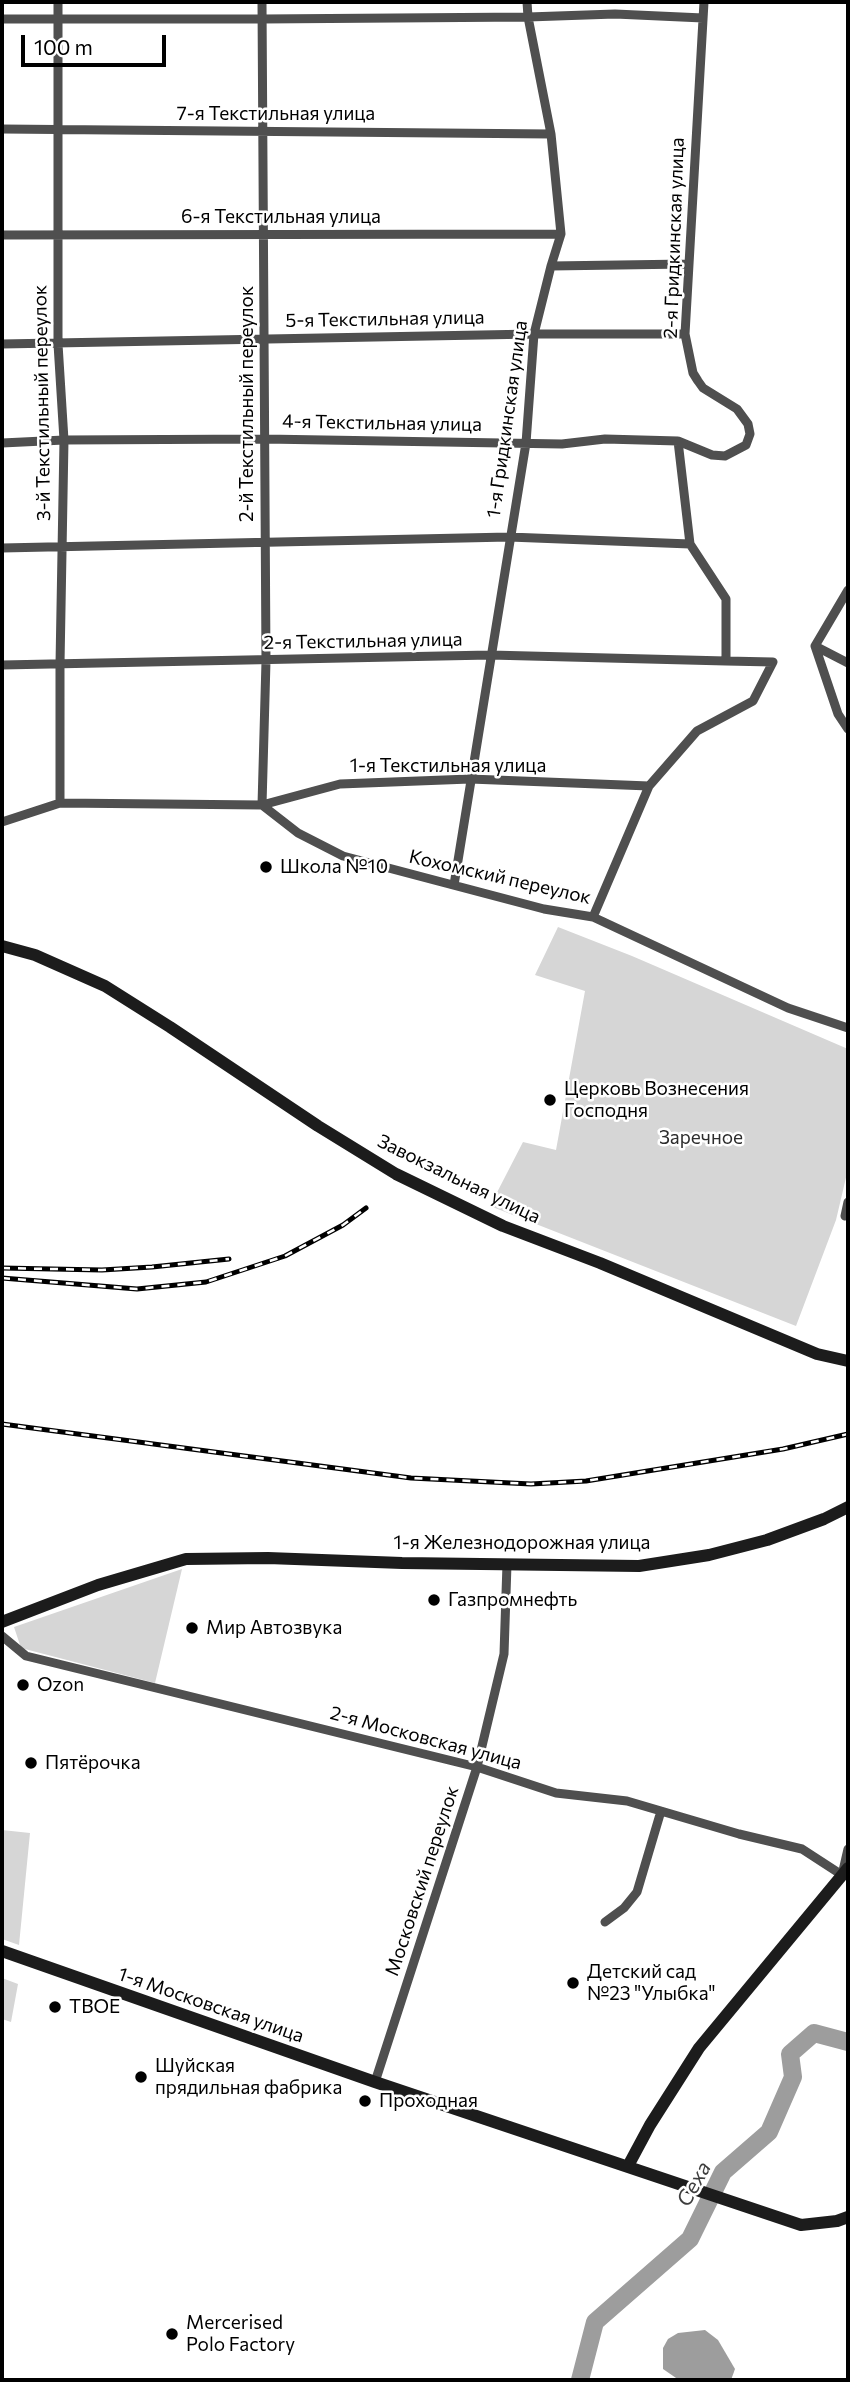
<!DOCTYPE html>
<html>
<head>
<meta charset="utf-8">
<style>
  body { margin:0 }
  #map { position:relative; width:850px; height:2382px; overflow:hidden; background:#fff; font-family:Commissioner,sans-serif }
  canvas { display:block }
  .frame { position:absolute; inset:0; border:4px solid #000; pointer-events:none }
  .scale { position:absolute; left:21px; top:35px; width:145px; height:32px; box-sizing:border-box; border:4px solid #000; border-top:0; padding-left:9px; font-size:21px; line-height:24px; white-space:nowrap; color:#000; -webkit-text-stroke:5px #fff; paint-order:stroke }
</style>
</head>
<body>
<div id="map">
<canvas width="850" height="2382"></canvas>
<div class="frame"></div>
<div class="scale">100 m</div>
</div>
<script>
const g = document.querySelector('canvas').getContext('2d');
g.lineJoin = 'round';
function fillPath(path, color) { g.fillStyle = color; g.fill(path, 'evenodd'); }
const toPath = rows => new Path2D(rows.map(r => 'M' + r).join(''));
function stroke(path, color, width, dash) { g.strokeStyle = color; g.lineWidth = width; g.lineCap = dash ? 'butt' : 'round'; g.setLineDash(dash || []); g.stroke(path); }
function label(font, color, halo, rows, align = 'center') {
  g.font = font + ' Commissioner,sans-serif'; g.lineWidth = 5; g.setLineDash([]); g.textBaseline = 'middle'; g.strokeStyle = halo; g.fillStyle = color; for (const [text, x, y, turn = 0] of rows) {
    g.save(); g.translate(x, y); g.rotate((+turn || 0) * Math.PI / 180); g.textAlign = isNaN(turn) ? turn : align; if (halo) g.strokeText(text, 0, 0); g.fillText(text, 0, 0); g.restore();
  }
}
fillPath(toPath([
  [558,927,632,956,848,1049,848,1169,836,1220,796,1326,490,1206,523,1142,556,1150,585,991,535,975],
  [182,1569,155,1683,21,1648,14,1627],
  [2,1830,30,1833,19,1945,2,1939],
  [2,1978,18,1984,11,2022,2,2019]
]), '#d6d6d6');
fillPath(toPath([
  [705,2330,718,2340,735,2369,731,2380,679,2380,663,2369,663,2348,668,2339,678,2333]
]), '#9d9d9d');
stroke(toPath([
  [580,2380,595,2322,690,2239,723,2172,769,2132,793,2077,790,2054,814,2033,848,2042]
]), '#9d9d9d', 18);
stroke(toPath([
  [58,2,58,344,64,440,60,664,60,803],
  [262,2,266,661,262,805,298,833,343,856,544,909,593,917,788,1008,848,1028],
  [2,19,263,19,528,17,615,14,703,18],
  [2,129,551,134],
  [2,235,561,234],
  [551,266,687,264],
  [2,344,534,334,685,334],
  [2,443,64,440,265,439,562,444,605,439,678,441],
  [2,548,509,537,690,544],
  [848,590,815,646,838,714,848,729],
  [815,646,848,663],
  [2,665,490,655,726,661],
  [2,822,60,803,262,805,340,784,470,779,649,786],
  [454,885,526,443,534,334,551,266,561,234,551,134,528,17,527,2],
  [593,917,649,786,697,731,753,701,773,662,726,661,726,599,690,544,678,441,712,455,725,456,746,445,750,434,748,424,737,409,703,388,698,381,693,373,685,334,704,2],
  [845,1216,848,1202],
  [2,1636,26,1656,477,1767,556,1793,627,1801,739,1834,802,1849,842,1875,848,1849],
  [605,1922,624,1908,637,1892,661,1811],
  [375,2082,477,1767,504,1654,507,1564]
]), '#4f4f4f', 9);
stroke(toPath([
  [2,946,35,955,105,986,170,1027,318,1126,396,1174,503,1226,600,1263,817,1354,848,1361],
  [2,1622,98,1585,186,1559,268,1558,402,1563,639,1566,709,1555,767,1540,824,1519,848,1507],
  [2,1951,375,2082,801,2225,837,2221,848,2217],
  [628,2166,650,2125,699,2048,848,1868]
]), '#1c1c1c', 12);
const rail = toPath([
  [2,1268,102,1270,152,1267,229,1259],
  [2,1278,137,1289,206,1282,285,1256,343,1225,366,1208],
  [2,1424,411,1478,531,1484,586,1481,783,1449,848,1434]
]);
stroke(rail, '#000', 5);
stroke(rail, '#fff', 2.5, [8]);
for (const [x, y, r, color] of [
  [266,867,7,"#000"],
  [550,1100,7,"#000"],
  [434,1600,7,"#000"],
  [192,1628,7,"#000"],
  [23,1685,7,"#000"],
  [31,1763,7,"#000"],
  [573,1983,7,"#000"],
  [55,2007,7,"#000"],
  [141,2077,7,"#000"],
  [365,2101,7,"#000"],
  [172,2334,7,"#000"]
]) { const dot = new Path2D(); dot.arc(x, y, r, 0, 2 * Math.PI); g.fillStyle = color; g.fill(dot); stroke(dot, '#fff', 2.5); }
label('19px', '#000', '#fff', [
  ["7-я Текстильная улица",276,114],
  ["6-я Текстильная улица",281,217],
  ["2-я Гридкинская улица",674,238,-88],
  ["5-я Текстильная улица",385,319,-1],
  ["3-й Текстильный переулок",42,403,-91],
  ["2-й Текстильный переулок",247,404,-90],
  ["1-я Гридкинская улица",507,419,-82],
  ["4-я Текстильная улица",382,423,1],
  ["2-я Текстильная улица",363,641,-1],
  ["1-я Текстильная улица",448,766],
  ["Кохомский переулок",500,877,13],
  ["Завокзальная улица",459,1179,26],
  ["1-я Железнодорожная улица",522,1543],
  ["2-я Московская улица",426,1738,15],
  ["Московский переулок",422,1881,-72],
  ["1-я Московская улица",211,2005,19]
]);
label('19px', '#000', '#fff', [
  ["Школа №10",280,867],
  ["Церковь Вознесения",564,1089],
  ["Господня",564,1111],
  ["Газпромнефть",448,1600],
  ["Мир Автозвука",206,1628],
  ["Ozon",37,1685],
  ["Пятёрочка",45,1763],
  ["Детский сад",587,1972],
  ["№23 \"Улыбка\"",587,1994],
  ["ТВОЕ",69,2007],
  ["Шуйская",155,2066],
  ["прядильная фабрика",155,2088],
  ["Проходная",379,2101],
  ["Mercerised",186,2323],
  ["Polo Factory",186,2345]
], 'left');
label('19px', '#2d2d2d', '#fff', [
  ["Заречное",701,1138]
]);
label('italic 21px', '#3e3e3e', '#fff', [
  ["Сеха",694,2184,-61]
]);
</script>
</body>
</html>
